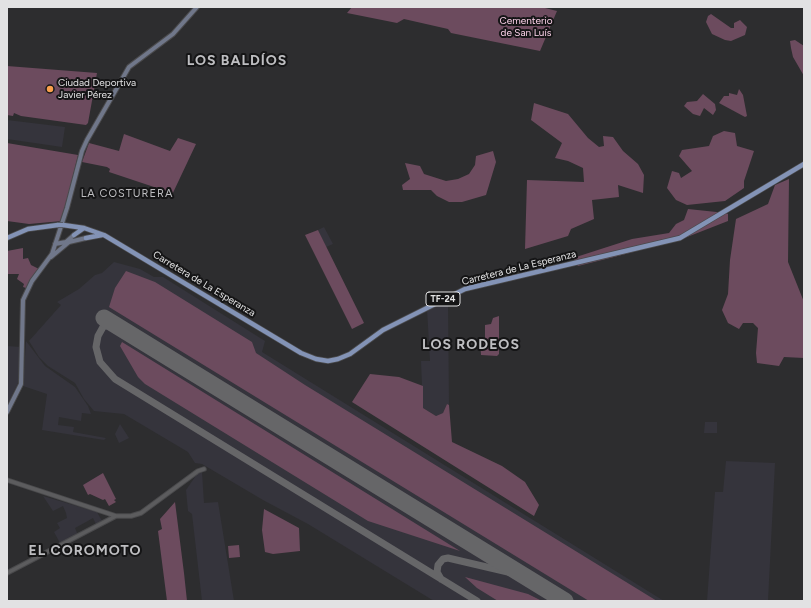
<!DOCTYPE html>
<html>
<head>
<meta charset="utf-8">
<style>
  body { margin:0 }
  #map { position:relative; width:811px; height:608px; overflow:hidden; background:#2d2d2f; font-family:Figtree,sans-serif }
  canvas { display:block }
  .frame { position:absolute; inset:0; border:8px solid #e2e2e3; pointer-events:none }
</style>
</head>
<body>
<div id="map">
<canvas width="811" height="608"></canvas>
<div class="frame"></div>
</div>
<script>
const g = document.querySelector('canvas').getContext('2d');
g.lineJoin = 'round';
function fillPath(path, color) { g.fillStyle = color; g.fill(path, 'evenodd'); }
const toPath = rows => new Path2D(rows.map(r => 'M' + r).join(''));
function stroke(path, color, width, dash) { g.strokeStyle = color; g.lineWidth = width; g.lineCap = dash ? 'butt' : 'round'; g.setLineDash(dash || []); g.stroke(path); }
function label(font, color, halo, rows, align = 'center') {
  g.font = font + ' Figtree,sans-serif'; g.lineWidth = 4; g.setLineDash([]); g.textBaseline = 'middle'; g.strokeStyle = halo; g.fillStyle = color; for (const [text, x, y, turn = 0] of rows) {
    g.save(); g.translate(x, y); g.rotate((+turn || 0) * Math.PI / 180); g.textAlign = isNaN(turn) ? turn : align; if (halo) g.strokeText(text, 0, 0); g.fillText(text, 0, 0); g.restore();
  }
}
fillPath(toPath([
  [7,120,65,127,62,147,7,139],
  [324,227,333,244,326,247,318,230],
  [114,262,140,269,154,277,163,277,265,341,262,352,664,601,434,601,308,524,263,500,202,464,195,463,188,452,124,414,94,411,84,399,75,383,48,366,39,357,29,341,61,305,57,302,79,289,95,275,102,273],
  [448,301,449,405,447,404,443,413,436,416,423,408,421,361,430,361,427,309],
  [26,341,45,366,75,387,88,406,91,414,82,413,81,421,59,417,58,425,74,427,73,432,106,438,104,440,42,430,47,394,23,386],
  [7,346,20,347,18,383,7,406],
  [705,422,717,422,717,433,704,433],
  [120,424,129,438,119,443,115,434],
  [726,461,775,463,768,601,707,601,715,492,723,492],
  [202,472,204,503,218,502,234,601,202,601,192,514,188,511,186,490,197,474],
  [43,496,97,512,102,521,96,524,93,518,86,522,75,528,77,533,75,536,60,543,54,532,60,528,57,523,67,518,66,513,63,506,53,511]
]), '#35343c');
fillPath(toPath([
  [352,7,541,7,557,11,540,51,451,33,448,29,404,19,397,23,347,13],
  [711,14,731,28,734,28,734,23,740,20,747,27,745,35,731,41,725,40,712,34,706,22,708,16],
  [795,40,804,46,804,76,793,57,791,48,790,41],
  [7,66,97,73,88,123,86,125,21,116,14,113,13,116,7,115],
  [739,89,743,95,747,116,745,117,719,103,724,96,729,96,729,93,737,95],
  [703,94,715,104,716,110,713,115,704,108,700,116,693,114,684,106,687,102,697,101],
  [534,103,568,114,588,138,599,147,604,146,603,136,613,137,623,151,638,164,644,175,643,193,618,185,619,197,592,200,594,219,571,229,568,236,525,249,527,180,584,182,583,168,568,161,555,158,562,143,531,120],
  [724,131,735,133,737,146,754,151,744,181,744,188,725,201,687,205,676,200,667,188,672,171,679,173,681,178,692,171,679,156,682,150,709,146,713,136],
  [124,134,170,151,178,138,196,144,171,197,169,192,109,172,110,169,107,167,82,162,89,143,119,151],
  [7,143,78,155,62,221,29,224,7,221],
  [493,151,496,162,486,195,462,202,449,202,437,196,431,190,403,190,402,185,410,179,405,163,420,166,424,174,446,181,458,179,469,174,475,165,476,156],
  [789,179,788,262,804,302,804,358,784,357,779,366,757,363,756,353,758,328,753,323,743,323,739,329,728,323,722,310,728,294,730,260,736,219,768,204,775,185],
  [688,209,726,213,728,214,728,221,682,239,614,257,578,266,573,258,632,239,669,233,676,224,684,220],
  [318,230,364,323,352,329,305,235],
  [23,248,23,259,28,258,31,265,39,269,26,288,23,287,24,284,17,279,19,274,7,274,7,251],
  [126,271,155,282,252,342,256,353,305,385,657,601,589,601,109,307,115,288],
  [499,316,499,354,497,356,481,355,480,339,485,339,485,325,491,324,493,318],
  [122,342,460,551,368,521,145,384,138,377,120,346],
  [370,374,399,377,423,386,423,408,436,416,443,413,447,404,449,405,452,442,502,466,525,482,539,505,534,516,352,402],
  [103,473,116,499,114,500,116,502,109,506,105,499,103,500,90,494,88,495,83,485],
  [175,502,184,573,187,601,167,601,158,531,162,529,160,519],
  [264,509,299,528,300,551,273,554,265,552,262,530],
  [239,545,240,557,229,558,228,546],
  [465,577,528,594,542,601,498,601,477,588]
]), '#6c4b5e');
stroke(toPath([
  [117,326,111,324,103,327,98,336,96,347,100,362,115,379,477,601],
  [441,579,437,572,438,565,443,559,448,558,525,576]
]), '#666668', 7);
stroke(toPath([
  [104,318,565,601]
]), '#666668', 17);
const tertiary = toPath([
  [7,480,116,516,131,516,141,513,198,471,204,469],
  [7,573,116,516]
]);
const secondary = toPath([
  [55,244,66,242,74,235],
  [51,257,69,242,86,238],
  [7,412,21,384,23,300,32,281,52,254,67,208,82,151,87,140,129,67,173,34,197,7]
]);
const primary = toPath([
  [63,225,84,228,104,235,301,353,316,359,328,361,338,359,350,354,383,330,465,289,680,238,804,164],
  [74,235,84,228],
  [7,238,28,229,58,225],
  [86,238,102,235]
]);
stroke(tertiary, '#4a4a4c', 5.5);
stroke(secondary, '#4a4a4c', 6);
stroke(primary, '#4a4a4c', 6);
stroke(tertiary, '#5c5c5e', 3.5);
stroke(secondary, '#70778a', 4);
stroke(primary, '#8393b6', 4.5);
const primaryBridge = toPath([
  [58,225,63,225]
]);
stroke(primaryBridge, '#4a4a4c', 6, []);
stroke(primaryBridge, '#8393b6', 4.5);
for (const [x, y, r, color] of [
  [50,89,4,"#f9a04c"]
]) { const dot = new Path2D(); dot.arc(x, y, r, 0, 2 * Math.PI); g.fillStyle = color; g.fill(dot); stroke(dot, '#151516', 1.5); }
for (const [x, y, w] of [
  [443,299,34]
]) { const box = new Path2D(); box.roundRect(x - w / 2, y - 7, w, 14, 3); g.fillStyle = '#151516'; g.fill(box); stroke(box, '#e2e2e3', 1); }
label('bold 9px', '#e2e2e3', null, [
  ["TF-24",443,299]
]);
label('10px', '#fdd2ea', '#151516', [
  ["Cementerio",526,21],
  ["de San Luís",526,33]
]);
label('10px', '#e2e2e3', '#151516', [
  ["Ciudad Deportiva",58,83],
  ["Javier Pérez",58,95]
], 'left');
label('10px', '#e2e2e3', '#151516', [
  ["Carretera de La Esperanza",519,268,-14],
  ["Carretera de La Esperanza",204,284,31]
]);
g.letterSpacing = '1px';
label('11px', '#bebec1', '#151516', [
  ["LA COSTURERA",127,194]
]);
g.letterSpacing = '0px';
g.letterSpacing = '1px';
label('bold 14px', '#bebec1', '#151516', [
  ["LOS BALDÍOS",237,61],
  ["LOS RODEOS",471,345],
  ["EL COROMOTO",85,551]
]);
g.letterSpacing = '0px';
</script>
</body>
</html>
